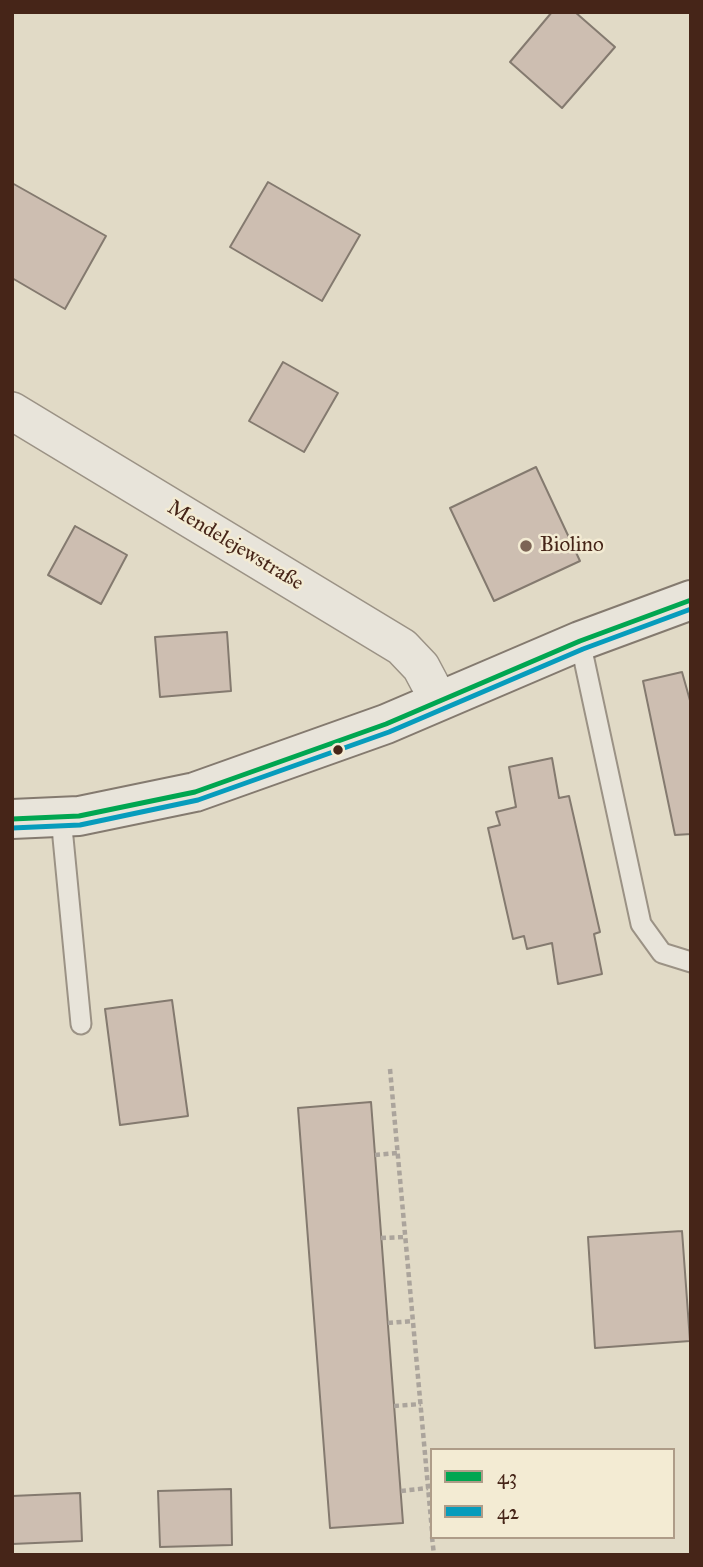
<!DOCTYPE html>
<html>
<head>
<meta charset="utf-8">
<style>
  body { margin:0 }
  #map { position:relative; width:703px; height:1567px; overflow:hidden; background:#e1dac6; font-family:"IM FELL Great Primer",serif }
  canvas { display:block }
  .frame { position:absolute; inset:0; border:14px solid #462518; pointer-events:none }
  .legend { position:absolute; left:430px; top:1448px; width:245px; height:91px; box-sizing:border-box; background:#f3ebd3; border:2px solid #ae9c88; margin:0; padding:9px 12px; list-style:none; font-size:21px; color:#462518 }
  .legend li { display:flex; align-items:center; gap:14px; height:35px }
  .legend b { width:35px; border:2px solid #ae9c88 }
</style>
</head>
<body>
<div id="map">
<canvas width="703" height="1567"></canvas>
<div class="frame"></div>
<ul class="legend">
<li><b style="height:9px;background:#00a651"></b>43</li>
<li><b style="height:9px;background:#079cbc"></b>42</li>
</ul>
</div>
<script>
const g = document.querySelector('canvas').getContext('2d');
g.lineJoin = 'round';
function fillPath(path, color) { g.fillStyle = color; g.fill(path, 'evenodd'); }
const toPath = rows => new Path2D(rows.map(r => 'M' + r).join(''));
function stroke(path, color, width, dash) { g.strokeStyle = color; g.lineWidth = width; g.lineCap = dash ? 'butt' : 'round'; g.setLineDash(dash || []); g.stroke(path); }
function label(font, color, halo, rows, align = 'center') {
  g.font = font + ' "IM FELL Great Primer",serif'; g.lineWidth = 5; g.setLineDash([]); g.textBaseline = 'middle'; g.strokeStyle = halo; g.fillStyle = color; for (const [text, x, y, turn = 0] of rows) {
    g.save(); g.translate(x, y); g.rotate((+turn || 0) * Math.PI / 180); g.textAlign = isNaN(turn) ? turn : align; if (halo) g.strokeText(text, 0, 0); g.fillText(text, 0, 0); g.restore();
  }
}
const building = toPath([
  [552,12,575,12,615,47,562,108,510,62,552,12],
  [268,182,360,235,322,301,230,247,268,182],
  [12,183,106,236,65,309,12,278,12,183],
  [283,362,338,393,304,452,249,421,283,362],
  [536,467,580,561,494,601,450,508,536,467],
  [75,526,127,555,101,604,48,575,75,526],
  [227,632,231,691,160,697,155,637,227,632],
  [682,672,691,704,691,834,675,835,643,681,682,672],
  [552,758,559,798,569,796,600,932,594,934,602,974,558,984,552,943,527,949,524,936,513,939,488,828,500,825,496,812,516,807,509,767,552,758],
  [172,1000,188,1116,120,1125,105,1009,172,1000],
  [371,1102,403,1523,330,1528,298,1108,371,1102],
  [682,1231,690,1341,595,1348,588,1237,682,1231],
  [231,1489,232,1545,160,1547,158,1491,231,1489],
  [80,1493,82,1541,12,1544,12,1496,80,1493]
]);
fillPath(building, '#cdbeb1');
stroke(building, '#847a6f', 2);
const service = toPath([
  [580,641,641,924,662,953,691,962],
  [61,817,81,1024]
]);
const minor = toPath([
  [12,411,402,647,421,667,439,701]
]);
const secondary = toPath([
  [12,819,79,816,195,792,386,724,580,641,691,600]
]);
stroke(service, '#9b9285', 23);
stroke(minor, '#9b9285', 40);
stroke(secondary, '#847a6f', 42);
stroke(toPath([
  [390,1069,432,1531],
  [375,1155,398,1153],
  [381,1238,405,1237],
  [388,1323,413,1321],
  [394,1406,421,1404],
  [401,1491,428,1488],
  [432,1537,434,1555]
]), '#aba49c', 4.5, [5, 3.5]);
stroke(service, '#e8e4da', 19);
stroke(minor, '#e8e4da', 37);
stroke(secondary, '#e8e4da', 38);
stroke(toPath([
  [12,819,79,816,195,792,386,724,580,641,691,600]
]), '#00a651', 5);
stroke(toPath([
  [12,828,80,825,198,800,389,732,583,649,691,609]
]), '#079cbc', 5);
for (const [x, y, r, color] of [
  [526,546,7,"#7c6455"],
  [338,750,6,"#462518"]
]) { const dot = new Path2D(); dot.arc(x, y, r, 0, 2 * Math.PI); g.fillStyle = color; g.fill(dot); stroke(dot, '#f3ebd3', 2.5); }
label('21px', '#462518', '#f3ebd3', [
  ["Mendelejewstraße",235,546,31]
]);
label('21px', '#462518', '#f3ebd3', [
  ["Biolino",540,546]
], 'left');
</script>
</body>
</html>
